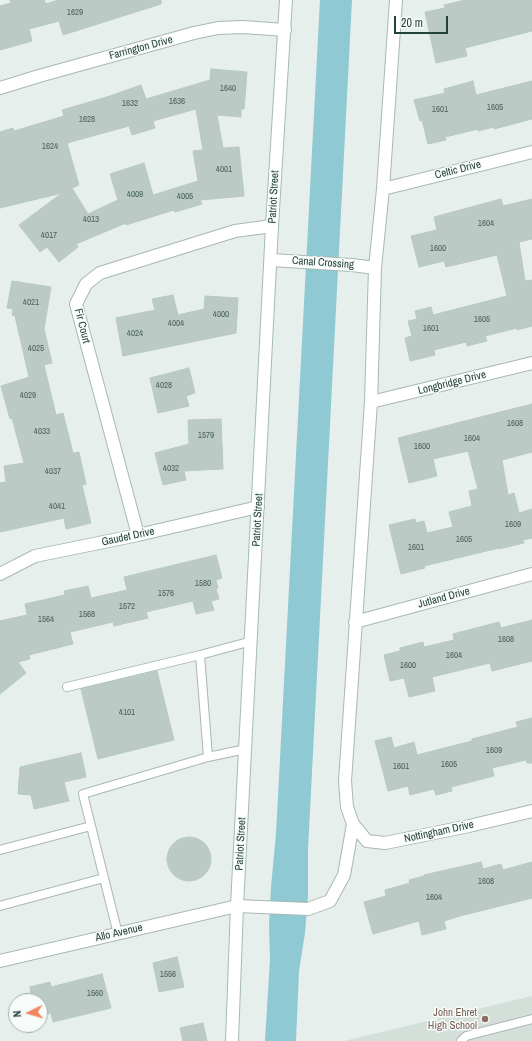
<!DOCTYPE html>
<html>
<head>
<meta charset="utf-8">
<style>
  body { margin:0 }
  #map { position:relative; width:532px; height:1041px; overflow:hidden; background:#e6efeb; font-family:"Archivo Narrow",sans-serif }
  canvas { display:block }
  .north { position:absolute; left:8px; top:993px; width:40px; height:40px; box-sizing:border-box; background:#f7fbf9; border:1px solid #a3b1ad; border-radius:50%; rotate:265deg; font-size:11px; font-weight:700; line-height:16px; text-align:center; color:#24423a }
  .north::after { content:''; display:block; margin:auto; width:14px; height:18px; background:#f4845f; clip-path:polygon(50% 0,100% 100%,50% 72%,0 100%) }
  .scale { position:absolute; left:394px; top:16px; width:54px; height:18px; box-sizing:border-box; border:2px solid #24423a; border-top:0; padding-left:5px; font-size:12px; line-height:14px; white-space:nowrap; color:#24423a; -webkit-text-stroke:3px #f7fbf9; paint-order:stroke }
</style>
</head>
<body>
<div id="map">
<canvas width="532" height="1041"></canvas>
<div class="north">N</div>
<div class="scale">20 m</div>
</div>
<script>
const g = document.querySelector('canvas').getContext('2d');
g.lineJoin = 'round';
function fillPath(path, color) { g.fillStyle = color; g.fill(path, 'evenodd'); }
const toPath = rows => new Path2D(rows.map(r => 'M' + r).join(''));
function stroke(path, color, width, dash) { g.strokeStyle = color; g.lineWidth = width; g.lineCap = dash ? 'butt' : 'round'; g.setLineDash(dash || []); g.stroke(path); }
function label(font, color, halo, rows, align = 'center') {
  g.font = font + ' "Archivo Narrow",sans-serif'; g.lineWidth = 3; g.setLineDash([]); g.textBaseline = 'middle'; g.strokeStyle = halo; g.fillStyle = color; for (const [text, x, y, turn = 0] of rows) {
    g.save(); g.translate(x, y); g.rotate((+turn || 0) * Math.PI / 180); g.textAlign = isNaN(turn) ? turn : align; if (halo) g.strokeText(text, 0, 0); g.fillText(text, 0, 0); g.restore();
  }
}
fillPath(toPath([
  [532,996,532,1041,344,1041]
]), '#d4dfda');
fillPath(toPath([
  [320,0,352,0,308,849,308,896,305,933,299,971,296,1041,265,1041,270,959,269,926,271,887,276,834]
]), '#8ec9d4');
const building = toPath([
  [10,0,44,0,46,4,58,0,161,0,161,4,63,35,59,21,29,29,32,41,0,50,0,6,11,3,10,0],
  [465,0,532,0,532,31,465,48,467,56,436,63,425,12,445,8,444,5,465,0],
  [211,69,247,72,244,109,241,109,241,117,217,115,223,148,239,147,244,196,200,200,202,204,175,212,174,210,126,225,126,223,76,244,78,247,59,262,47,247,40,252,19,225,62,193,0,208,0,132,13,128,14,131,64,116,62,110,110,96,141,85,146,99,210,80,211,69],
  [196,109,203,150,193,151,198,181,153,195,144,163,110,174,118,200,88,214,72,188,79,185,67,143,129,126,132,135,155,128,153,121,196,109],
  [473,81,476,95,532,81,532,119,494,129,494,127,478,131,478,129,445,137,446,140,428,144,422,120,420,121,414,100,445,93,444,89,473,81],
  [501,199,503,206,532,199,532,239,519,242,525,281,532,280,532,326,517,330,517,328,485,336,487,341,467,346,466,342,434,350,435,355,410,361,405,338,412,336,408,321,417,319,415,311,431,307,433,315,507,296,497,255,446,267,444,261,419,267,411,236,437,230,434,217,501,199],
  [12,281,51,287,44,329,52,363,44,365,56,415,63,413,73,453,79,452,86,484,82,485,91,523,66,529,64,518,0,532,0,483,6,482,4,466,24,463,12,418,10,419,1,386,29,377,15,316,12,315,13,309,7,308,12,281],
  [173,295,178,315,204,309,205,296,238,298,236,333,123,356,116,318,155,310,152,299,173,295],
  [189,368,195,393,186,396,189,406,158,413,150,378,189,368],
  [532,404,532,452,502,460,508,495,514,493,519,513,532,509,532,538,523,540,524,543,499,549,499,548,424,566,425,568,401,574,389,525,415,519,416,523,424,521,427,533,453,527,449,512,472,506,469,491,478,489,468,451,433,459,437,476,409,483,398,438,532,404],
  [221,419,223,469,184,471,186,480,163,485,155,453,189,444,188,420,221,419],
  [216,555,222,578,216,580,218,588,216,589,219,599,211,601,214,610,196,614,193,601,146,612,148,618,114,626,113,622,70,632,73,644,29,655,30,659,18,662,26,673,0,694,0,621,27,615,25,604,65,595,64,591,88,586,91,598,127,590,124,577,216,555],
  [532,620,532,661,492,671,490,663,432,677,435,691,409,697,404,678,390,681,384,655,400,651,400,648,423,642,424,647,454,640,453,634,499,622,501,628,532,620],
  [157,671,174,740,98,759,81,689,157,671],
  [532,718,532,763,527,763,526,760,492,768,494,776,451,787,452,791,436,795,434,789,410,795,408,786,388,791,375,741,391,737,394,748,414,742,417,755,472,741,472,739,518,727,516,722,532,718],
  [81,753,86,777,64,782,69,801,34,809,31,795,18,794,20,767,81,753],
  '167 859a22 22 0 1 1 44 0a22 22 0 1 1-44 0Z',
  [481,862,483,869,501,864,503,870,532,862,532,898,460,916,444,921,446,929,422,935,419,921,373,934,364,902,386,896,385,890,410,883,409,880,424,876,424,875,481,862],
  [177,957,184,987,159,992,153,963,177,957],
  [102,974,111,1008,53,1022,51,1013,40,1015,40,1001,32,1001,30,987,50,982,51,987,102,974],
  [203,1023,207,1041,183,1041,180,1028,203,1023]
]);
fillPath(building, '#bbcac4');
stroke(building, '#b8c9c2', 1);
const service = toPath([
  [67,687,200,655],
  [208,757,200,655,252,641],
  [0,850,91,826],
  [0,906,104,878],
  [118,934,83,794,208,757,246,749],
  [461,1041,466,1036,532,1019]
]);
const minor = toPath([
  [396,0,383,189,375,268,371,402,345,781,347,807,353,824,367,841,385,843,469,826,532,811],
  [383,189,532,152],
  [271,260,352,265,375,268],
  [371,402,532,363],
  [138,535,76,304,86,284,100,273,235,231,272,226],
  [0,574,35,556,138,535,258,507],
  [355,622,532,574],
  [0,961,237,906,308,909,330,901,344,875,353,824]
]);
const tertiary = toPath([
  [0,88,39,76,194,33,218,28,243,27,285,30]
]);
const secondary = toPath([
  [232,1041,237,906,272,226,286,0]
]);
stroke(service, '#a8b8b2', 10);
stroke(minor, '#a8b8b2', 14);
stroke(tertiary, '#a8b8b2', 14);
stroke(secondary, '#a4bbb3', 14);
stroke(service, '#fff', 8);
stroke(minor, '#fff', 12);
stroke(tertiary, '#fff', 12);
stroke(secondary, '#fff', 12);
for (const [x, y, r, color] of [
  [485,1019,4,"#8d6e63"]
]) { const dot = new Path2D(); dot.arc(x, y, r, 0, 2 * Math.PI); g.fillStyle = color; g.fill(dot); stroke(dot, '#f7fbf9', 1.5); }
label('9px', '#4a645c', null, [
  ["1629",75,13],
  ["1640",228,89],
  ["1636",177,102],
  ["1632",130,104],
  ["1605",495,108],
  ["1601",440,110],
  ["1628",87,120],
  ["1624",50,147],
  ["4001",224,170],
  ["4009",135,195],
  ["4005",185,197],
  ["4013",91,220],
  ["1604",486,224],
  ["4017",49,236],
  ["1600",438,249],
  ["4021",31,303],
  ["4000",221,315],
  ["1605",482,320],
  ["4004",176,324],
  ["1601",431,329],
  ["4024",135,334],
  ["4025",36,349],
  ["4028",164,386],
  ["4029",28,396],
  ["1608",515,424],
  ["4033",42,432],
  ["1579",206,436],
  ["1604",472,439],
  ["1600",422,447],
  ["4032",171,469],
  ["4037",53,472],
  ["4041",57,507],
  ["1609",513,525],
  ["1605",464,540],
  ["1601",416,548],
  ["1580",203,584],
  ["1576",166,594],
  ["1572",127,607],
  ["1568",87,615],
  ["1564",46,620],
  ["1608",506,640],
  ["1604",454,656],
  ["1600",408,666],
  ["4101",127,713],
  ["1609",494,751],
  ["1605",449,765],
  ["1601",401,767],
  ["1608",486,882],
  ["1604",434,898],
  ["1556",168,975],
  ["1560",95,994]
]);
label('11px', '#24423a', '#f7fbf9', [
  ["Farrington Drive",141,48,-15],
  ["Celtic Drive",458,170,-14],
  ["Patriot Street",274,197,-87],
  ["Canal Crossing",323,263,4],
  ["Fir Court",82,326,76],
  ["Longbridge Drive",452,383,-14],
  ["Patriot Street",258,520,-87],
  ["Gaudet Drive",128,537,-12],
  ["Jutland Drive",444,598,-15],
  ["Nottingham Drive",439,832,-12],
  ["Patriot Street",241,844,-87],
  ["Allo Avenue",119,933,-13]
]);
label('11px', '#785e54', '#f7fbf9', [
  ["John Ehret",477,1013],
  ["High School",477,1026]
], 'right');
</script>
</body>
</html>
